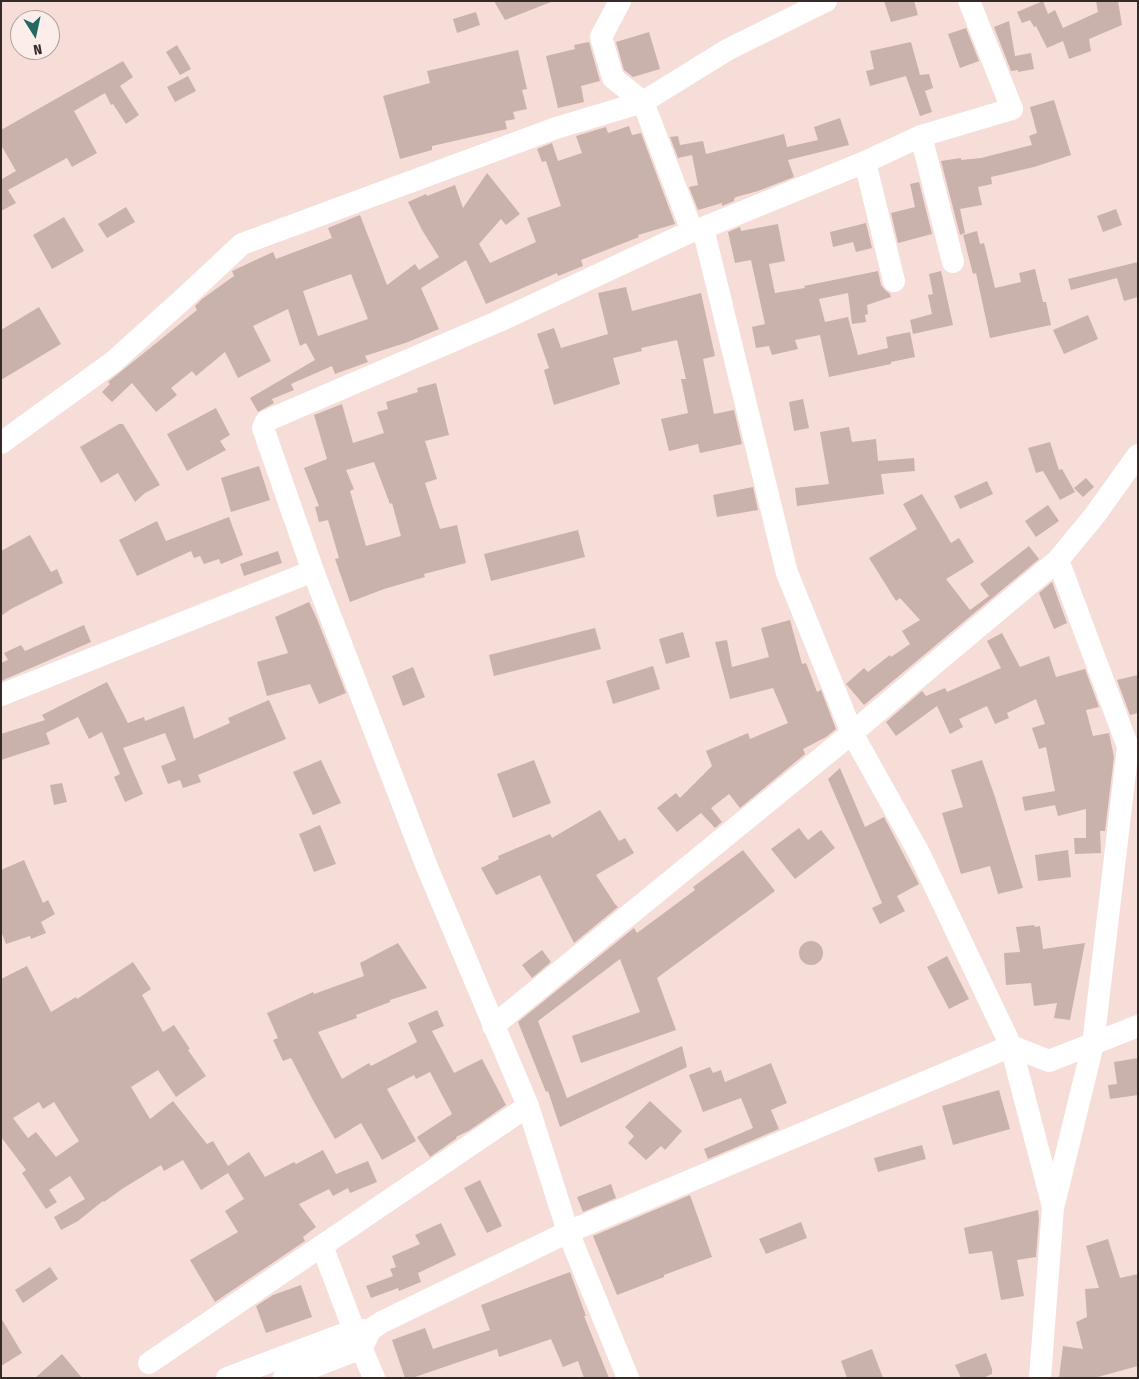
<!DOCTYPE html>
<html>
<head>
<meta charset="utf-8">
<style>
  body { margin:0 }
  #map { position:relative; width:1139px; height:1379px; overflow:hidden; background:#f6ddd8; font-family:"Fira Sans Condensed",sans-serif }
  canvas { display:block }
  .frame { position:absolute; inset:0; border:2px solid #342b29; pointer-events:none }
  .north { position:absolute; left:10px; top:10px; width:50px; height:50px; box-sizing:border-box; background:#fcedea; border:1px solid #ac9f9d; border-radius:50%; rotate:170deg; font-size:14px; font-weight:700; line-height:20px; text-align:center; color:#342b29 }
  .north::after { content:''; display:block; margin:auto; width:18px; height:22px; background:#226a61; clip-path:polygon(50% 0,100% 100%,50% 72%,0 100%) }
</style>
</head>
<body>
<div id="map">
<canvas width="1139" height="1379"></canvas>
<div class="frame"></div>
<div class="north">N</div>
</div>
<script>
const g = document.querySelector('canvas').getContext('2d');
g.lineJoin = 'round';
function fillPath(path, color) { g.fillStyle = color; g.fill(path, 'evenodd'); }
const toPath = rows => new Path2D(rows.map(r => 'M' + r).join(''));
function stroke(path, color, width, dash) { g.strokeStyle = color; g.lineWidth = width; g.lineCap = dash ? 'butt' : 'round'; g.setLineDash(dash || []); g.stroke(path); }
fillPath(toPath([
  [494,1,551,1,551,2,505,20],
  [884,1,914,1,918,15,891,22],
  [1043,1,1048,14,1055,10,1063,28,1098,12,1096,1,1118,1,1122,25,1089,39,1091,51,1069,59,1063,41,1047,48,1036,26,1034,27,1030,20,1022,23,1017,12],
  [476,12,480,25,457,33,453,19],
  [1009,21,1015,56,1031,53,1034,69,1018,72,1018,70,1011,71,994,27],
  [966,28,979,61,960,68,948,34],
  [649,32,660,69,633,77,624,70,616,42],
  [589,42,600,81,581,86,584,102,558,108,546,56,575,49,574,45],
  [911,42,920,75,929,74,933,88,925,91,932,112,920,116,906,76,870,86,866,71,874,69,870,51],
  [177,45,191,69,180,75,166,52],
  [518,50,527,89,522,90,527,109,513,112,515,119,505,121,507,129,432,146,432,150,400,159,383,96,430,83,427,71],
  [123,61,133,77,120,86,139,115,126,124,113,104,111,105,105,93,74,111,97,153,72,167,67,158,8,190,16,203,1,211,1,178,2,179,16,171,1,145,1,130],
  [188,76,196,91,175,102,167,87],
  [1054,100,1071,155,1034,167,991,177,992,184,978,187,982,205,960,209,965,233,960,235,941,161,961,158,961,160,981,158,1032,145,1029,136,1037,133,1030,107],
  [840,118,849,145,788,160,794,177,758,191,736,197,734,199,734,201,722,206,722,203,698,210,689,187,698,185,692,155,678,158,670,137,678,136,680,145,703,141,706,154,784,134,787,147,818,140,814,127],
  [629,126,632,135,641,133,675,224,638,235,639,237,581,260,583,266,558,276,557,273,486,304,466,260,421,288,439,329,408,342,365,356,368,362,335,374,332,366,291,384,294,390,272,399,274,403,258,412,250,398,315,360,306,343,300,346,288,309,253,326,271,361,238,378,225,352,196,376,192,371,171,388,177,395,156,412,132,383,112,402,102,392,110,384,108,382,197,310,195,306,202,299,234,276,232,271,273,252,276,259,332,238,328,228,360,215,387,285,415,264,419,270,439,257,422,230,408,202,426,194,427,196,455,185,463,208,487,173,520,214,506,225,501,219,479,244,490,263,536,242,527,218,561,206,546,161,542,162,537,149,552,143,558,161,582,153,576,136,606,127,608,133],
  [351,274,368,319,318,336,303,291],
  [919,182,932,234,898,243,891,213,915,207,910,184],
  [126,207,135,222,107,238,98,224],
  [1116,209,1122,225,1103,232,1097,216],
  [64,217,84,251,52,269,33,235],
  [866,223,872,248,856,252,853,242,833,247,830,232],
  [778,224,785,261,769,264,775,293,805,288,804,286,878,271,881,285,885,290,890,294,891,297,867,305,868,314,865,315,866,322,852,324,848,293,819,299,825,322,848,317,858,355,888,348,886,337,910,332,915,357,891,362,891,364,829,377,820,335,795,340,798,349,772,355,769,346,756,348,752,327,765,324,751,260,735,263,728,232,740,227,741,231],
  [977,231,980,244,984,243,995,288,1021,282,1019,273,1035,269,1043,302,1046,302,1051,325,990,338,976,273,973,274,963,235],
  [1138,262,1138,297,1124,301,1117,278,1071,290,1068,279],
  [941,271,953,325,913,334,910,320,932,314,928,295,933,294,929,274],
  [626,287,632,311,701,293,715,356,703,359,714,414,734,410,742,444,700,453,698,444,669,451,661,419,688,413,681,379,686,379,677,340,641,348,642,351,613,358,620,384,554,405,544,370,549,368,537,334,554,328,561,348,608,334,598,293],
  [39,307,61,344,1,380,1,330],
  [1088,315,1098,339,1064,354,1053,330],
  [436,383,449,435,425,441,437,479,425,483,440,529,457,525,466,563,424,574,425,577,384,589,350,602,335,559,339,558,328,520,319,522,315,507,319,506,304,468,327,459,314,415,342,404,353,443,384,433,377,412,388,409,386,402,418,392,417,388],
  [374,462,390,504,392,503,401,536,366,546,350,491,354,489,346,470],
  [803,399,809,428,794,431,789,402],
  [216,408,230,435,220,441,226,450,187,471,167,434],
  [119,424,123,424,160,485,145,493,135,502,118,473,101,483,80,447],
  [849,427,852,442,876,439,878,461,914,458,915,471,881,474,884,494,797,506,795,488,829,484,820,432],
  [1050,442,1059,470,1062,469,1075,492,1060,500,1043,471,1036,473,1028,448],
  [259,466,270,500,231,512,221,478],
  [1086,478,1094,487,1083,497,1074,488],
  [987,481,993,494,960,509,954,496],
  [753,487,758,510,717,517,713,495],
  [922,494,951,543,959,538,974,562,946,579,970,610,989,596,980,584,1029,546,1039,559,864,705,846,684,864,668,868,672,890,655,891,657,910,644,902,631,920,620,900,598,896,601,869,558,917,529,903,504],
  [1048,505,1059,521,1036,537,1025,521],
  [229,517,243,555,221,564,219,559,204,564,200,556,194,558,191,551,137,576,119,540,157,521,166,541],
  [578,530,585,557,491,581,484,554],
  [30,535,51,572,57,569,63,583,11,609,1,616,1,551],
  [278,551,282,563,244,576,240,564],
  [1052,582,1067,623,1054,629,1039,593],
  [309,602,317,619,346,693,319,704,310,684,267,696,257,662,288,653,275,617],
  [790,620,802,664,806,663,817,692,821,690,836,729,826,737,803,749,805,754,740,808,729,794,711,808,722,822,715,828,701,813,677,832,657,808,676,793,680,798,712,766,706,751,748,733,750,739,788,723,773,688,730,699,715,642,727,640,732,667,769,657,761,628],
  [84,625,91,642,1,681,1,663,8,660,4,653,21,645,25,651],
  [595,628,601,649,494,676,489,655],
  [683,632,690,657,666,664,659,639],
  [1002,633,1020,667,1049,656,1056,677,1085,669,1099,707,1086,710,1093,736,1109,733,1114,757,1105,831,1100,831,1101,853,1075,854,1074,838,1086,838,1086,809,1058,816,1055,805,1025,811,1022,797,1055,791,1046,747,1039,749,1032,728,1045,724,1036,699,1007,713,1009,718,995,724,987,706,959,719,963,727,950,734,937,706,896,736,886,722,922,691,926,696,945,688,947,692,1001,668,987,641],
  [653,666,660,689,613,704,606,681],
  [413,667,425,697,403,706,392,676],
  [1138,675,1138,713,1130,715,1117,680],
  [107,682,128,723,144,717,145,721,184,706,194,739,230,723,228,718,269,700,286,739,198,775,201,782,183,788,180,780,168,784,161,766,176,760,165,733,123,748,143,794,125,802,114,777,120,774,102,732,89,739,78,717,46,733,50,744,1,760,1,734,45,720,42,715],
  [321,760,341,803,313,815,293,772],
  [534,760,551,803,513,818,497,774],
  [982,760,995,797,1023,888,998,894,990,866,961,874,942,813,963,807,951,770],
  [840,768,865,827,884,817,919,884,897,896,905,911,880,924,872,908,882,903,828,779],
  [62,783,67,802,54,805,50,785],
  [600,810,619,841,625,838,634,853,596,875,615,904,618,907,574,943,540,875,496,895,481,868,499,859,498,856,550,834,552,838],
  [320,825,336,864,314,872,299,834],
  [799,828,808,840,821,830,835,848,795,879,771,849],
  [743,850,775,891,657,978,676,1030,581,1063,572,1036,640,1012,620,959,538,1021,567,1098,682,1046,687,1067,560,1127,548,1091,546,1092,518,1022,634,928,637,933,695,890,693,887],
  [1068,850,1071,877,1038,881,1035,855],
  [24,860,43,903,48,900,55,914,41,922,46,933,31,939,30,936,6,944,1,931,1,870],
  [1034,925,1035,927,1040,926,1043,949,1085,943,1070,1020,1054,1018,1057,1003,1034,1006,1031,983,1006,985,1004,953,1020,952,1016,927],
  '799 953a12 12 0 1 1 24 0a12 12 0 1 1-24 0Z',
  [398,943,427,988,390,1000,390,1002,356,1015,357,1018,318,1032,342,1079,369,1063,371,1066,417,1042,408,1023,437,1010,444,1026,432,1031,454,1073,482,1059,506,1105,470,1130,456,1137,457,1138,430,1157,417,1137,452,1114,430,1072,416,1079,414,1075,387,1089,416,1141,382,1160,361,1123,335,1139,314,1102,291,1058,283,1061,273,1040,278,1038,267,1013,313,992,314,994,364,976,360,963],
  [542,950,551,962,532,978,522,965],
  [947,956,969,999,949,1009,927,967],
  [133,962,151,989,142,995,163,1032,174,1025,190,1049,188,1050,206,1076,176,1097,158,1070,131,1087,150,1119,173,1101,207,1144,213,1141,228,1166,249,1152,265,1177,294,1162,296,1164,323,1150,336,1174,368,1161,377,1182,350,1193,348,1188,333,1196,329,1189,299,1204,316,1227,303,1237,305,1241,215,1302,190,1260,238,1232,225,1211,244,1199,228,1173,201,1190,183,1160,164,1171,161,1165,122,1189,104,1202,103,1201,78,1221,61,1230,54,1217,85,1199,70,1176,49,1190,57,1202,46,1209,22,1173,26,1170,1,1137,1,979,27,966,51,1012,76,997,77,999],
  [39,1102,43,1109,54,1102,79,1141,56,1157,36,1132,28,1138,13,1118],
  [1138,1058,1138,1095,1110,1099,1108,1085,1117,1084,1114,1062],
  [771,1063,787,1103,771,1110,779,1129,708,1159,704,1149,753,1128,741,1098,703,1112,689,1075,710,1067,713,1073,721,1070,725,1082],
  [999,1090,1010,1129,953,1145,942,1106],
  [650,1101,682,1131,665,1150,661,1146,646,1160,628,1143,634,1136,625,1127],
  [922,1145,926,1159,878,1172,874,1158],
  [480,1180,502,1226,487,1233,464,1188],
  [611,1184,616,1198,583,1212,577,1197],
  [690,1195,712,1257,664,1275,664,1277,617,1295,593,1236],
  [1038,1210,1039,1219,1036,1257,1017,1260,1024,1296,1001,1300,992,1251,969,1254,964,1228],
  [801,1222,807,1238,766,1254,759,1239],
  [441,1223,456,1255,418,1273,421,1282,399,1291,398,1288,371,1298,366,1286,393,1276,390,1269,396,1267,392,1256,420,1244,415,1235],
  [1108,1239,1120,1278,1138,1274,1138,1366,1094,1378,1059,1378,1063,1346,1083,1349,1076,1322,1087,1317,1085,1289,1099,1288,1086,1246],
  [50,1267,58,1279,23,1303,15,1290],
  [570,1272,586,1316,584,1316,609,1378,584,1378,578,1361,563,1367,551,1339,499,1357,497,1349,412,1378,405,1378,392,1340,425,1328,433,1349,490,1330,481,1305],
  [301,1285,312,1317,266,1333,256,1306,273,1295],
  [1,1318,22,1353,1,1366],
  [872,1349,883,1378,847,1378,841,1361],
  [986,1353,992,1369,992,1374,983,1378,961,1378,955,1365],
  [62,1354,82,1378,35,1378]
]), '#c9b1ac');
stroke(toPath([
  [620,1,601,37,613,78,643,102,692,231],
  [921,136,953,262],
  [865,162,894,281],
  [703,228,787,573,852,733,919,853,1011,1046,1053,1207,1040,1378],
  [1,443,113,362,181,301,242,244,556,128,643,102,727,50,826,1],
  [1,695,313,571],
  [493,1026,852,733,1058,560,1095,515,1138,455],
  [1054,1204,1093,1044,1128,747,1058,560],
  [322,1246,354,1330,374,1378],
  [149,1363,528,1106],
  [227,1378,354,1330,370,1330],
  [284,1378,362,1348,370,1330,382,1322,568,1232,1011,1046,1049,1061,1138,1026],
  [628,1378,568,1232,528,1106,427,867,313,571,263,428,266,421,497,322,692,231,703,228,865,162,921,136,1012,109,969,1]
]), '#fff', 22);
</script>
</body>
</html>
